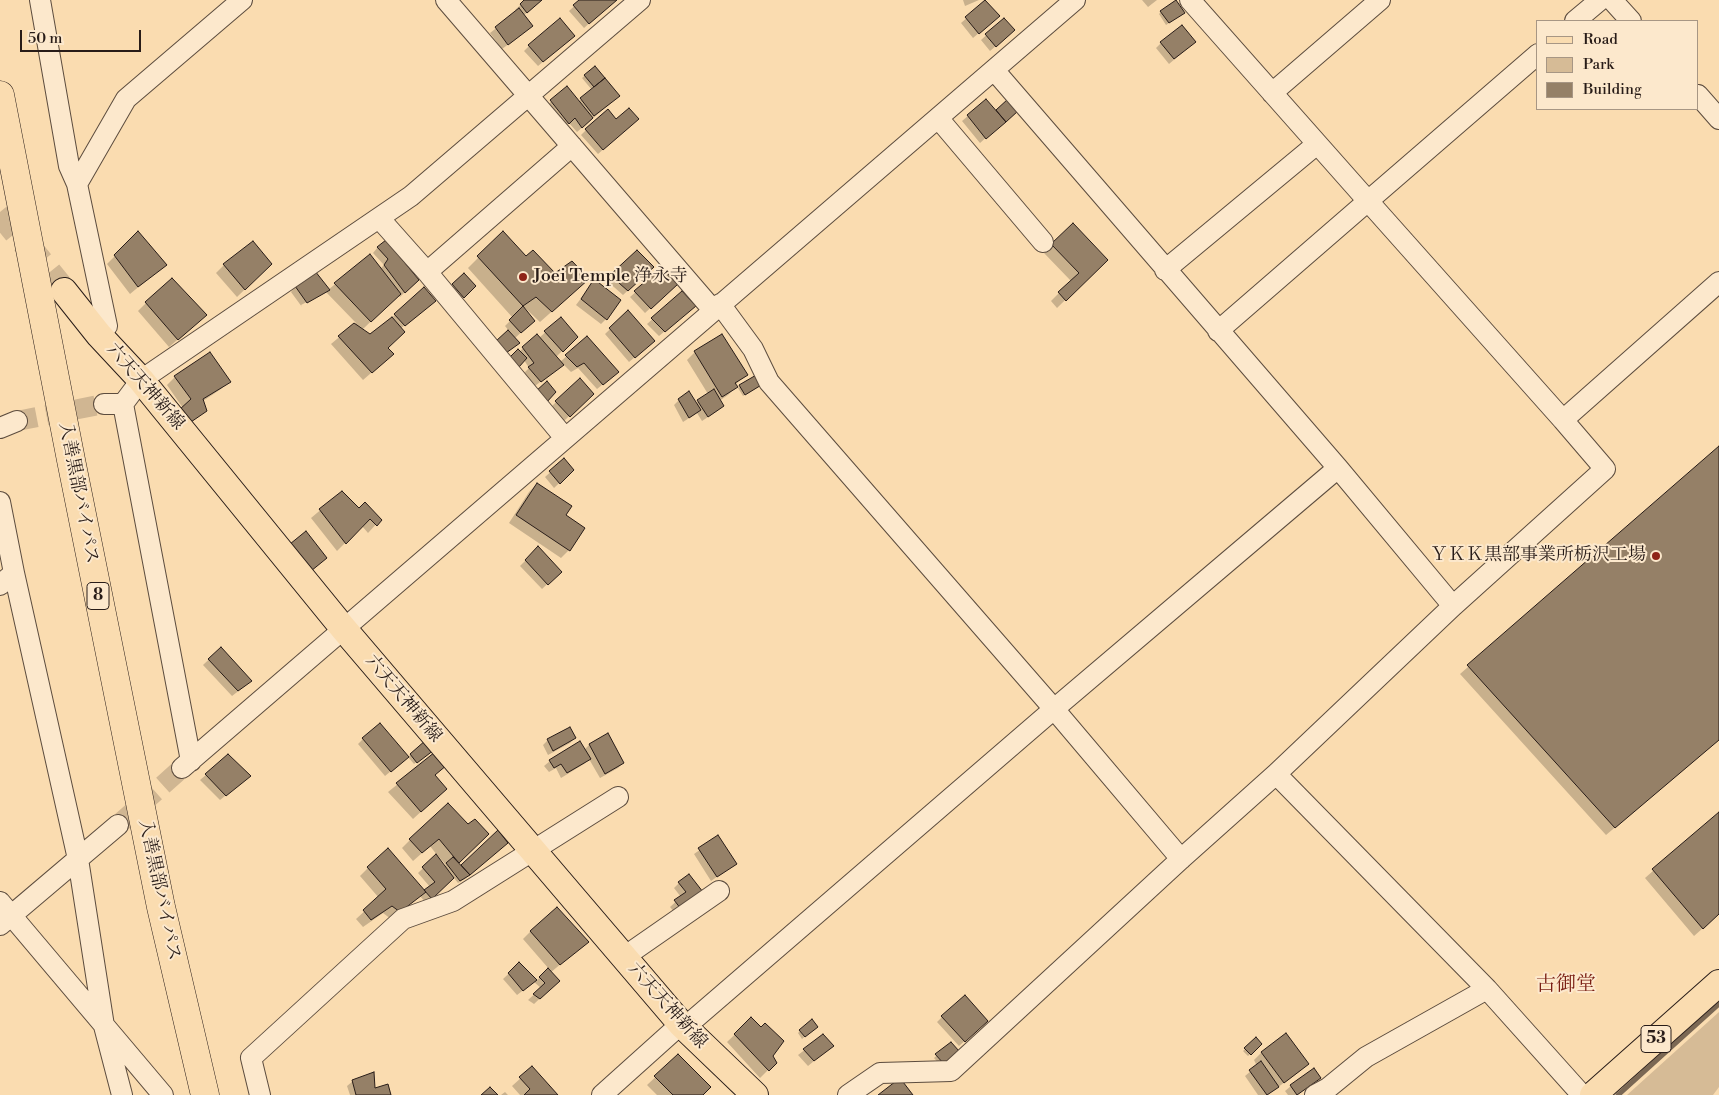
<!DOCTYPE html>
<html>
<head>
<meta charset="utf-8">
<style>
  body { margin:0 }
  #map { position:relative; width:1719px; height:1095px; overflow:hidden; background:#fadcb0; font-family:"Libre Bodoni",serif }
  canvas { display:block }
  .legend { position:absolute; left:1536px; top:20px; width:162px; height:90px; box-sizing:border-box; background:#fce8cc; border:1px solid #a79684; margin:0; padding:6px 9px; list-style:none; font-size:15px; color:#281c18 }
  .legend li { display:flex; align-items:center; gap:10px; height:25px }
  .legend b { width:25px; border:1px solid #a79684 }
  .scale { position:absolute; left:20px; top:30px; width:121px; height:22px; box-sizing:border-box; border:2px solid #281c18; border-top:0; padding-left:6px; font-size:15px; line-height:18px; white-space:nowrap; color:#281c18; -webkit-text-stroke:4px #fce8cc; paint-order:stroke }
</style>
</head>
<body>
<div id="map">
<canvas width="1719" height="1095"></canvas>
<ul class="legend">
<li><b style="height:6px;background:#fadcb0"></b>Road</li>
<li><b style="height:14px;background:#d6bb96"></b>Park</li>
<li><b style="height:14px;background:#958067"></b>Building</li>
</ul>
<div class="scale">50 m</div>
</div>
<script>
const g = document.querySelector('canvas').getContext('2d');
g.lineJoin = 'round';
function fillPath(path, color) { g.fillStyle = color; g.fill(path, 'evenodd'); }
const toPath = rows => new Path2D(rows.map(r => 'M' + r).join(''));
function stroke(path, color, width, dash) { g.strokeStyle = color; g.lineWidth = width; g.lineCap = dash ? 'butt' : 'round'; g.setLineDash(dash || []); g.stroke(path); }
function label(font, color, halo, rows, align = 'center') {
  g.font = font + ' "Libre Bodoni","Noto Serif JP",serif'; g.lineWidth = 4; g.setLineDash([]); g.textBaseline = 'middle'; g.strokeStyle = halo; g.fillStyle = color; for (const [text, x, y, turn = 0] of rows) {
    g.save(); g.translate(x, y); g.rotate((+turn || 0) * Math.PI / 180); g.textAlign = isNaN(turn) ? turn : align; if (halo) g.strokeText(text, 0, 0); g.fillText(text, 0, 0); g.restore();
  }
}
fillPath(toPath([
  [1719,1012,1719,1087,1713,1095,1627,1095]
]), '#d6bb96');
fillPath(toPath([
  [526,0,542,0,523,16,526,31,502,49,490,33,517,12,515,10],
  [581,0,615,0,584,28,569,11],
  [963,0,979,0,965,6],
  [1142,0,1157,0,1148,7],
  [985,2,993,21,973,38,961,23],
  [1161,12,1181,15,1166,25,1159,14],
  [1004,19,1009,35,990,51,981,40],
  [568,41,538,66,524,51,529,46],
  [1161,43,1189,47,1169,64,1156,48],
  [595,67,613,101,577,132,569,123,563,128,545,107,567,88,578,102,592,90,582,78],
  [986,101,995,112,1008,101,1017,110,980,143,962,121],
  [616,120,632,124,598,154,581,135,586,130],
  [1073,225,1106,260,1057,308,1051,301,1071,281,1044,253],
  [138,233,165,265,130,294,107,264],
  [503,233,526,258,555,274,576,290,540,322,525,308,524,309,528,326,514,339,495,344,509,331,505,326,513,318,468,268],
  [378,247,417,280,400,297,398,295,362,330,370,335,395,315,429,306,400,329,387,348,393,354,363,380,331,344,356,323,326,292,301,305,302,307,291,292,296,286,328,290,369,256,380,269,384,265,373,253],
  [271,264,237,297,216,273,224,265],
  [653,267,623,295,606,280,611,275],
  [662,269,671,289,645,313,630,297],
  [464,275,474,286,458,302,448,290],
  [594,281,606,319,601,324,576,305],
  [682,293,689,311,659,336,647,324],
  [146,303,197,323,169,347,138,311],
  [628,312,648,346,629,362,605,334],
  [561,318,576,337,556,357,560,362,587,338,612,377,597,389,578,368,571,372,563,364,535,386,524,373,529,368,519,352,536,336,539,338],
  [721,336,746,375,735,385,736,387,728,395,719,401,722,406,717,411,702,421,697,413,683,422,674,405,679,400,695,404,708,394,687,360,695,352],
  [209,354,229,381,221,389,203,401,205,411,180,431,183,408,167,385,175,377],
  [740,386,760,386,743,396,738,388],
  [592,394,564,421,551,407,556,402],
  [1719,448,1719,740,1606,835,1460,674],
  [564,460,573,470,554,488,545,477],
  [537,484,564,515,569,550,561,558,509,523,529,492],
  [342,492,359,510,380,520,368,533,362,526,337,551,311,518],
  [538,548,560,572,542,589,520,566],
  [220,649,245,686,232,696,203,665],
  [607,735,623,763,618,768,600,778,589,759,584,764,561,778,556,768,549,772,544,766,550,761,584,750,589,745],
  [575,738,570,743,548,755,543,745,548,740],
  [363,739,402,762,385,776,358,744],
  [426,742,430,752,414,764,408,757],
  [435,754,434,776,437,797,413,819,388,792],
  [228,756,244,781,220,800,200,780],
  [1719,813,1719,914,1694,936,1645,878],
  [468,826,487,834,457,863,461,867,498,832,501,848,465,879,458,883,454,878,426,903,420,896,391,919,383,913,363,927,356,919,379,898,360,876,368,868,423,891,430,887,418,873,437,855,430,846,413,861,402,848,410,840],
  [438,856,446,865,444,866,436,857],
  [718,837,735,864,711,881,694,854],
  [679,883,702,892,675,913,670,907,681,897,674,888],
  [531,931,587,942,550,973,553,986,534,1004,528,1000,541,988,534,982,517,995,503,979,519,964,536,981,549,969,523,939],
  [942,1017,981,1026,959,1046,937,1022],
  [751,1019,761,1029,775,1063,760,1078,727,1042],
  [814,1029,802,1039,798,1033,800,1031],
  [823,1036,832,1046,808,1066,798,1055],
  [1256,1039,1261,1044,1248,1056,1243,1051],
  [951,1043,941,1066,934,1058],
  [1262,1052,1307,1064,1299,1072,1267,1095,1258,1095,1245,1076,1257,1066,1254,1060],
  [678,1056,702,1095,657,1095,647,1085],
  [532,1068,557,1095,520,1095,512,1086],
  [353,1081,374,1089,390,1095,350,1095,347,1086],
  [1314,1083,1297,1095,1288,1095,1285,1091,1291,1086],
  [505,1092,508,1095,501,1095]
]), '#0003');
stroke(toPath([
  [1618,1095,1719,1004]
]), '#7b6854', 5);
const building = toPath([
  [524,0,542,0,527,13,520,4,524,0],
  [579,0,617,0,589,24,573,5,579,0],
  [985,0,1000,16,979,34,965,17,985,0],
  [1176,0,1185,13,1169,23,1160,11,1176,0],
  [519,8,533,26,508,45,495,27,519,8],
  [560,18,575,36,543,62,528,45,560,18],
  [1004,18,1015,30,996,47,985,34,1004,18],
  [1182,25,1196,42,1174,59,1160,42,1182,25],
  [595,66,605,78,594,87,584,75,595,66],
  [605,78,620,96,594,116,580,98,605,78],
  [567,86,593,118,582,128,575,118,569,124,550,100,567,86],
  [986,99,1006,122,986,139,967,115,986,99],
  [1008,99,1018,111,1006,122,996,110,1008,99],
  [629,108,639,119,603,150,585,129,608,109,616,119,629,108],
  [1073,223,1108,260,1066,301,1058,292,1079,273,1051,244,1073,223],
  [138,231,167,265,138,287,114,255,138,231],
  [503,231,526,256,533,250,555,273,572,261,589,279,552,312,536,297,523,306,477,256,503,231],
  [386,240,419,280,405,293,384,265,388,259,377,247,386,240],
  [253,241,272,264,245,290,223,264,253,241],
  [637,250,654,267,628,291,610,275,637,250],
  [370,254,401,294,371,322,334,283,370,254],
  [662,267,678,284,651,309,634,291,662,267],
  [315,271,330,290,307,303,295,286,315,271],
  [464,273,476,286,464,298,452,284,464,273],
  [172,278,207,315,178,340,145,302,172,278],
  [594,279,621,300,607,320,581,299,594,279],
  [424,287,436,301,405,326,394,314,424,287],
  [682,291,696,306,665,332,651,318,682,291],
  [523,306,535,321,521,333,509,320,523,306],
  [628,310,655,341,635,358,609,328,628,310],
  [392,317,405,332,388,348,394,354,372,373,338,336,354,323,370,334,392,317],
  [561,317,578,337,563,352,544,331,561,317],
  [508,330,520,343,506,353,496,341,508,330],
  [537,334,564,365,541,382,528,367,534,363,522,347,537,334],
  [722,334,748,375,735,383,738,387,722,397,694,351,722,334],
  [587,336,619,372,603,385,584,363,577,367,565,355,587,336],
  [518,349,527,358,519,367,510,357,518,349],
  [210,352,231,382,203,399,207,411,188,424,179,410,191,399,174,376,210,352],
  [758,374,763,384,745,395,739,385,758,374],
  [580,378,594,394,570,417,555,401,580,378],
  [547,381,556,392,546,403,535,392,547,381],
  [714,389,724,406,708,417,697,400,714,389],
  [689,391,701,410,689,418,678,399,689,391],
  [1719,446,1719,740,1615,828,1467,665,1719,446],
  [564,458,574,470,560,484,549,471,564,458],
  [537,483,572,506,566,515,585,528,570,551,516,515,537,483],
  [342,491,359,508,365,502,382,520,377,526,370,519,346,544,319,509,342,491],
  [306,531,327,558,311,571,290,544,306,531],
  [538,546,562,572,548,585,525,560,538,546],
  [221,647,252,681,238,691,208,659,221,647],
  [380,723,409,757,391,772,362,738,380,723],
  [570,727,576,738,553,751,547,739,570,727],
  [608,733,624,763,605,774,589,744,608,733],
  [426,740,434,750,417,763,410,754,426,740],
  [580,741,591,759,567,773,561,764,554,768,549,760,580,741],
  [435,752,447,765,435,775,447,789,421,812,396,783,435,752],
  [228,754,251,776,226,796,205,774,228,754],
  [448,803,468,824,475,819,489,834,459,863,439,839,422,853,409,839,448,803],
  [1719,812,1719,914,1703,929,1652,869,1719,812],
  [498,830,508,843,470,875,461,865,498,830],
  [718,835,737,864,717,877,698,848,718,835],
  [388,848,426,892,400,912,392,906,371,920,363,910,386,889,367,867,388,848],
  [436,854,454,878,432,899,424,890,435,882,422,867,436,854],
  [453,857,470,875,460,881,446,863,453,857],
  [689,874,703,892,681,909,674,900,686,892,678,882,689,874],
  [557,907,589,942,560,965,530,931,557,907],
  [519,962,537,980,523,991,508,973,519,962],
  [548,968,560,981,540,999,533,994,545,983,539,977,548,968],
  [965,995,988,1021,965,1042,941,1016,965,995],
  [751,1017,761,1027,765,1023,784,1041,773,1056,777,1063,769,1071,734,1034,751,1017],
  [812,1019,818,1027,805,1037,799,1030,812,1019],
  [1286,1033,1309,1064,1284,1083,1261,1052,1286,1033],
  [823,1034,834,1046,814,1061,803,1049,823,1034],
  [1256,1037,1262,1044,1251,1055,1244,1048,1256,1037],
  [951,1042,959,1051,944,1064,935,1054,951,1042],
  [678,1054,711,1087,703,1095,673,1095,654,1076,678,1054],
  [1261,1061,1279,1087,1267,1095,1249,1070,1261,1061],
  [532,1066,558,1095,524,1095,530,1089,519,1077,532,1066],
  [1314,1068,1321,1078,1297,1095,1290,1085,1314,1068],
  [374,1072,375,1088,388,1084,391,1095,356,1095,352,1080,374,1072],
  [900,1078,913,1095,878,1095,900,1078],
  [490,1087,498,1095,481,1095,490,1087]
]);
fillPath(building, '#958067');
stroke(building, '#281c18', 1);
stroke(toPath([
  [17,421,104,404],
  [118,825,182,768]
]), '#d0b692', 20, [20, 10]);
stroke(toPath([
  [0,212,64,291]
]), '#d0b692', 26, [26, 13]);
const minor = toPath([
  [40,0,69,166,77,184],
  [446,0,713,310],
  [1190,0,1368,201,1538,54],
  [1612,0,1631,21],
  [1575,21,1600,0],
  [994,70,1338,468,1453,606],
  [1272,93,1380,0],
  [1698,95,1719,119],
  [938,118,1043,242],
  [379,218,427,272],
  [1165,270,1317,144],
  [720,304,753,349,769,382,1054,709,1181,859],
  [1218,331,1368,201,1563,420],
  [99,335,107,326,77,184,126,99,242,0],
  [104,404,123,404,141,380,411,196,640,0],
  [123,404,191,761],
  [0,428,17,421],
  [565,438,427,272,572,146],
  [0,502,14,573,0,585],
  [14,573,78,859,104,1026,122,1095],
  [182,768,1075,0],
  [0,902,163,1095],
  [0,925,118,825],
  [624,957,719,891],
  [684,1028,1054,709,1338,468],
  [260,1095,251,1058,403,919,453,901,618,797],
  [602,1095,681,1024],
  [848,1095,880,1073,951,1071,1181,859,1276,774],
  [1315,1095,1328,1088,1366,1057,1487,989],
  [1582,1095,1487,989,1276,774,1453,606,1605,469,1563,420,1719,282]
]);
const major = toPath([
  [64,291,99,335,141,380,343,628,681,1024,755,1095],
  [1593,1095,1719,983]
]);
const highway = toPath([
  [0,95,71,460,161,907,205,1095]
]);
stroke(minor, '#5c4c3e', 22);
stroke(major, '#281c18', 28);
stroke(highway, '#281c18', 29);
stroke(minor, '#fce8cc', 20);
stroke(major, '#fadcb0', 26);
stroke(highway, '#fadcb0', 28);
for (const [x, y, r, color] of [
  [523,277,5,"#8f2418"],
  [1656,556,5,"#8f2418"]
]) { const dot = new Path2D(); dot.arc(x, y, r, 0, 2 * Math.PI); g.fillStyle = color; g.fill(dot); stroke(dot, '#fce8cc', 2); }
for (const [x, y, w] of [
  [98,596,22],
  [1656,1039,30]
]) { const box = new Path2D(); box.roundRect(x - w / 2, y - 13.5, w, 27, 4); g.fillStyle = '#fce8cc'; g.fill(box); stroke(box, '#281c18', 1); }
label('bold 16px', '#281c18', null, [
  ["8",98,596],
  ["53",1656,1039]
]);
label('18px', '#281c18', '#fce8cc', [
  ["Joei Temple 浄永寺",533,277],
  ["ＹＫＫ黒部事業所栃沢工場",1646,556,"right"]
], 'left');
label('18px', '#281c18', '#fce8cc', [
  ["六天天神新線",145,387,49],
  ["入善黒部バイパス",78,493,79],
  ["六天天神新線",403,699,50],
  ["入善黒部バイパス",159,890,78],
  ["六天天神新線",667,1006,48]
]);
label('20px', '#7a1f14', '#fce8cc', [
  ["古御堂",1566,985]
]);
</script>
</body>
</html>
